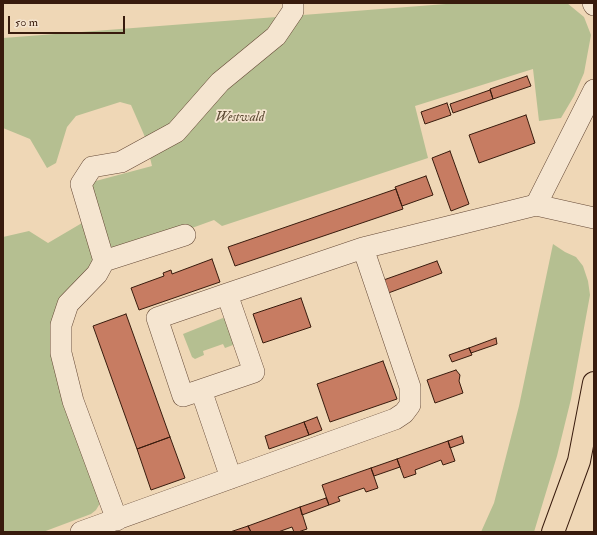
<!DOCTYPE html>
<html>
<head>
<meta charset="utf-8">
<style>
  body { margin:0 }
  #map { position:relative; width:597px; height:535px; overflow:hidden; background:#efd7b6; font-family:"IM FELL Double Pica",serif }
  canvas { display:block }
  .frame { position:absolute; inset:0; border:4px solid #381b0d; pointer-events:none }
  .scale { position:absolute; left:8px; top:16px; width:117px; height:18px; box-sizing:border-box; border:2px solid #381b0d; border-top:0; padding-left:5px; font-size:12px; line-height:14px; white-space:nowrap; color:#381b0d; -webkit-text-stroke:3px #f5e5d0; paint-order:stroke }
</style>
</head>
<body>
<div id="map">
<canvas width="597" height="535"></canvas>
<div class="frame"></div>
<div class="scale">50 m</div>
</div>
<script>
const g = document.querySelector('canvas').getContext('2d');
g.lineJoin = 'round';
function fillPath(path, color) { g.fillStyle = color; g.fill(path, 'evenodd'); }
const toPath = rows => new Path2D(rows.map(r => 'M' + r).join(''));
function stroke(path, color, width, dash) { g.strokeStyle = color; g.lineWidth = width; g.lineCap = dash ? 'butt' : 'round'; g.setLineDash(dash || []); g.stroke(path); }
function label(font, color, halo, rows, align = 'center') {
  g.font = font + ' "IM FELL Double Pica",serif'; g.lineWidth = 3.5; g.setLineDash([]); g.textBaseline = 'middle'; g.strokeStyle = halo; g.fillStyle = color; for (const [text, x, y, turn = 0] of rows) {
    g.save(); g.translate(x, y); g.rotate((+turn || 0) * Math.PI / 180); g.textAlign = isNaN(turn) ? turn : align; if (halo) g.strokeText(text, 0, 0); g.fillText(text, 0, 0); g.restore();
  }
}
fillPath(toPath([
  [459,3,567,3,584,17,591,35,584,73,574,96,561,118,539,121,533,69,415,106,428,158,222,226,214,220,156,241,114,251,104,240,90,191,92,182,152,166,145,137,131,105,120,102,76,116,67,127,56,163,47,168,30,139,3,128,3,38],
  [82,223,95,259,55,320,99,495,99,505,96,510,91,514,43,532,3,532,3,237,29,231,48,243],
  [553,244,565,252,576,257,583,266,588,281,590,295,571,399,557,456,534,532,481,532,494,503,519,406],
  [223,318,226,319,235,342,233,345,225,348,223,344,203,351,204,355,195,359,192,357,183,334]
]), '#b5bf91');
const building = toPath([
  [527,76,531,86,493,99,490,89,527,76],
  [490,90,493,99,453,113,450,104,490,90],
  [447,103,451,115,425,124,421,112,447,103],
  [526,115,535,143,479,163,469,135,526,115],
  [450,151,469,204,451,211,432,158,450,151],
  [426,176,433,195,402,206,395,187,426,176],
  [396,189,403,209,235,266,228,247,396,189],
  [212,259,220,282,139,310,131,288,164,276,163,273,171,270,172,274,212,259],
  [437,261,442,273,383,295,378,282,437,261],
  [301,298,311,327,263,343,253,314,301,298],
  [126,314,170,437,137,449,93,326,126,314],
  [496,338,497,344,471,353,469,348,496,338],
  [469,348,472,355,452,362,449,355,469,348],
  [383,361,397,399,330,422,317,384,383,361],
  [456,370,460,375,459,381,463,393,435,403,427,380,456,370],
  [317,417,322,430,309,435,304,422,317,417],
  [304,422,309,435,269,449,265,436,304,422],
  [462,436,464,443,450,448,448,441,462,436],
  [170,437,185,478,151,490,137,449,170,437],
  [448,441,455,461,443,465,441,460,415,470,416,474,404,478,397,459,448,441],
  [397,459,400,467,374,476,371,468,397,459],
  [371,468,378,488,366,492,364,488,338,497,340,501,329,505,322,485,371,468],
  [326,498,329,505,302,515,300,507,326,498],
  [300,507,307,529,298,532,294,532,292,527,278,532,251,532,248,526,300,507],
  [248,526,251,532,230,532,248,526]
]);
fillPath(building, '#c77c62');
stroke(building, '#381b0d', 1);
const minor = toPath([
  [593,3,594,5],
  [536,205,594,90],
  [104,261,185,235],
  [201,390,183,396,157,318,227,294],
  [231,478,201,390,254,372,227,294,363,248,536,205,594,218],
  [117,520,73,401,61,353,61,325,68,304,97,274,104,261,81,184,92,167,121,162,176,132,220,82,276,36,293,11,293,3],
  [81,532,395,419,404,413,410,405,410,387,363,248]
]);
const highway = toPath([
  [553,532,579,461,594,383]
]);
stroke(minor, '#664a37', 22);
stroke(highway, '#381b0d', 24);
stroke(minor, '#f5e5d0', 21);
stroke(highway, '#efd7b6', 22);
label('italic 13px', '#5e4c35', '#f5e5d0', [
  ["Westwald",240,118]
]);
</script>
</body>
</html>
